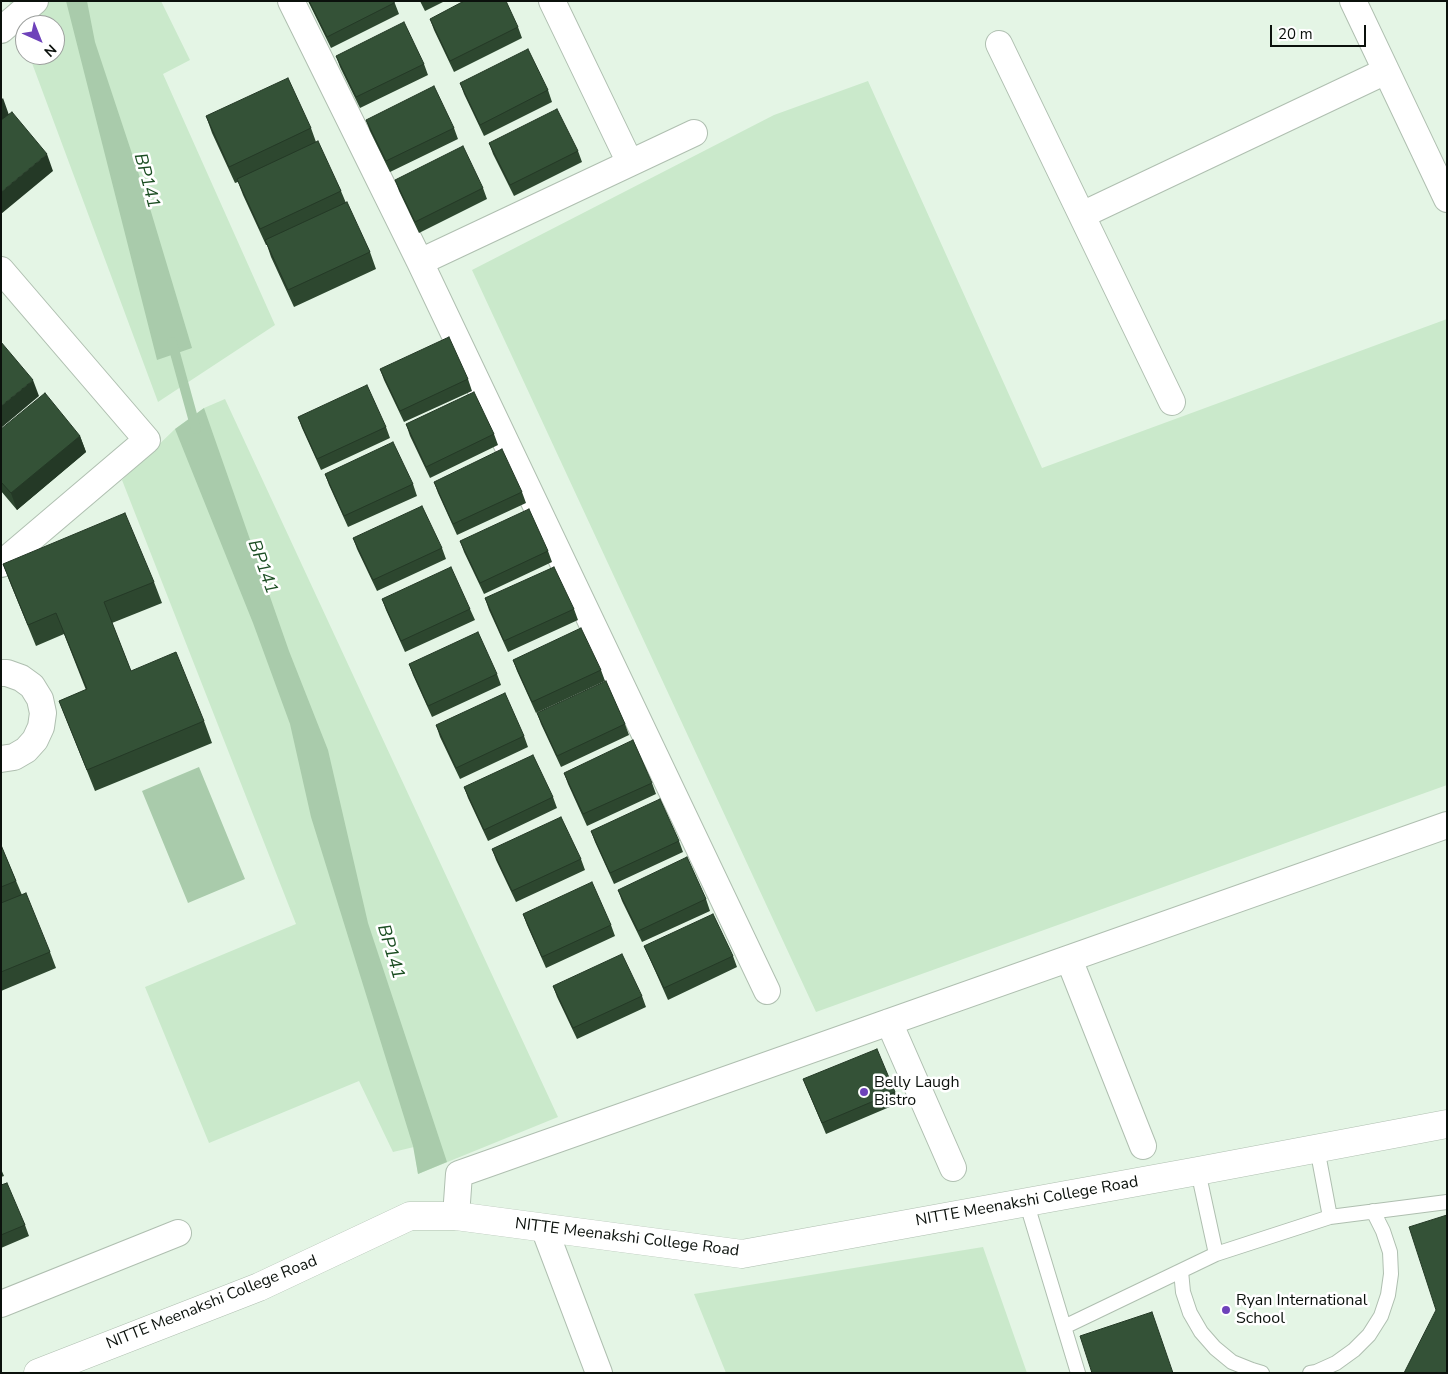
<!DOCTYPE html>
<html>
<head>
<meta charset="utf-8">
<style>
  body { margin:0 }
  #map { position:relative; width:1448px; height:1374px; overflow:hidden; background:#e4f5e5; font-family:"Nunito Sans",sans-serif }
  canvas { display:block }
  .frame { position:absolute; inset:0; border:2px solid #0b110c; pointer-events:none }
  .north { position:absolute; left:15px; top:15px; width:50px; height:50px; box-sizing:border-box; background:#fff; border:1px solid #9da09e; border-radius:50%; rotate:136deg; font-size:14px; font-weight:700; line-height:20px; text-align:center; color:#0b110c }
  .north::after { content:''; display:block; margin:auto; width:18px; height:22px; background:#6e42ba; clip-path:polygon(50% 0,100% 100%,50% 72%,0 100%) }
  .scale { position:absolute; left:1270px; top:25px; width:96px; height:22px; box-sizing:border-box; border:2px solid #0b110c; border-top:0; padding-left:6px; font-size:15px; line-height:18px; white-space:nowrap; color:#0b110c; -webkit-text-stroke:4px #fff; paint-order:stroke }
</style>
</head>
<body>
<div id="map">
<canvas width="1448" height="1374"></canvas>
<div class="frame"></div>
<div class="north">N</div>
<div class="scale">20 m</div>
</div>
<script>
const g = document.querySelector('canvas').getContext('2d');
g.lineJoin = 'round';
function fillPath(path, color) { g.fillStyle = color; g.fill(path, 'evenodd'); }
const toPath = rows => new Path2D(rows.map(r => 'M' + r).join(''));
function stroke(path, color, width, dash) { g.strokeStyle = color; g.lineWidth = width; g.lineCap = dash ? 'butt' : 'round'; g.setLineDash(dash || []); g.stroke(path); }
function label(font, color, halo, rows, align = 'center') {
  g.font = font + ' "Nunito Sans",sans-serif'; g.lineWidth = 5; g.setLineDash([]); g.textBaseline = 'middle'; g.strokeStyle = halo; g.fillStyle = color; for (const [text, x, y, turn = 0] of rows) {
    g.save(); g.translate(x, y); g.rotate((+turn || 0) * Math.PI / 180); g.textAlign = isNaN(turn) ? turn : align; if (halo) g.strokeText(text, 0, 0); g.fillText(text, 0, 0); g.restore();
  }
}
fillPath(toPath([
  [9,1,161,1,190,60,163,74,275,325,158,402,29,55,55,55,55,25,25,25,25,44],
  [868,81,1042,468,1447,319,1447,785,816,1012,472,270,774,115],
  [225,399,558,1117,418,1174,414,1147,393,1152,359,1081,209,1143,145,987,296,924,122,480,175,429,204,408],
  [983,1247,1027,1373,726,1373,694,1294]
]), '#cae9cb');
fillPath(toPath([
  [66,1,87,1,95,42,149,205,192,348,157,360],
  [204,408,289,651,328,750,368,923,447,1162,418,1174,413,1146,311,817,290,724,253,623,175,429],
  [199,767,245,879,188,903,142,791]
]), '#a9cbab');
stroke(toPath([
  [172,342,196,429]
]), '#a9cbab', 10);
const lane = toPath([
  [1317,1148,1330,1217],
  [1198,1171,1216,1254],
  [1026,1201,1078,1373],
  [1181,1271,1183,1292,1190,1313,1201,1332,1215,1348,1232,1362,1252,1370,1262,1373],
  [1064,1327,1216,1254,1330,1217,1447,1202],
  [1310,1373,1316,1372,1336,1363,1354,1350,1369,1335,1381,1316,1388,1295,1391,1274,1390,1252,1383,1231,1373,1211]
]);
const street = toPath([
  [291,1,420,262,767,991],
  [552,1,630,163],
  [1353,1,1447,199],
  [1,30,35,1],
  [999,44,1172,402],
  [1082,215,1386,71],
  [420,262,694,133],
  [1,270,147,440,1,564],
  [1,673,7,673,21,678,32,686,40,699,43,713,41,727,35,740,26,750,14,757,1,759],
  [1069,959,1143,1146],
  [889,1022,953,1168],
  [456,1216,459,1174,1447,825],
  [544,1228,599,1373],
  [1,1304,178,1233]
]);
const secondary = toPath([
  [38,1373,259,1287,410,1216,456,1216,742,1254,1198,1171,1447,1124]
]);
stroke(lane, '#afbfb0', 16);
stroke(street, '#afbfb0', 28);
stroke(secondary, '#afbfb0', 29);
stroke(lane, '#fff', 14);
stroke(street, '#fff', 26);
stroke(secondary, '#fff', 28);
fillPath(toPath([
  [308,1,394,1,399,14,331,48],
  [420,1,445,1,425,11],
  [430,19,518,27,522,38,454,72,434,30],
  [336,56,424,64,428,75,360,108,340,67],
  [460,83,548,90,552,102,484,136,464,94],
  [206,116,311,128,316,142,341,191,346,203,370,252,376,269,294,307,271,257,267,245,266,245,243,195,238,182,235,183,212,133],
  [366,120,454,128,458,139,390,172,370,131],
  [489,143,578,151,582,162,514,196,493,154],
  [395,180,483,188,487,199,419,233,399,191],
  [380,369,468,379,472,391,404,422,384,380],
  [298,417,386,427,390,438,321,470,302,428],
  [406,424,494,434,498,445,430,478,410,436],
  [1,429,80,436,86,452,17,510,1,491],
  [325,474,413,484,417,496,348,527,329,485],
  [434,482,522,492,526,503,457,535,438,493],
  [353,538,442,548,446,559,377,591,357,549],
  [460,541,548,551,552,562,484,594,464,552],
  [3,564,154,582,162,603,112,623,131,671,204,721,212,743,95,791,59,701,86,690,64,634,36,646,11,585],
  [485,598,574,609,578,620,508,652,489,610],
  [382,599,470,609,475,620,405,652,386,610],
  [513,660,601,670,605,681,536,713,517,671],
  [409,664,497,674,501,685,432,717,413,675],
  [537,713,625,724,629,735,561,767,541,724],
  [436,725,524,736,528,747,460,779,440,737],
  [564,773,652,783,656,794,587,826,568,784],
  [464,787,553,797,557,808,488,841,468,798],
  [591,831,679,841,683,852,614,884,595,842],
  [1,845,22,895,50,952,56,968,1,991],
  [492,849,581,859,585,870,516,902,496,860],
  [618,890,706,899,710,911,642,942,622,901],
  [523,914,611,925,615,936,546,968,527,925],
  [644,946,733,956,737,967,668,1000,649,957],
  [553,986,642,996,646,1007,577,1039,557,997],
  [803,1079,895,1092,899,1103,826,1134],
  [1,1169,4,1176,1,1177],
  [1,1185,25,1225,29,1236,1,1248]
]), '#2d472f');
fillPath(toPath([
  [3,98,9,115,1,121,1,100],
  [47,154,53,171,1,214,1,192],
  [33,380,39,396,1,428,1,406],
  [80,436,86,452,17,510,11,493]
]), '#243926');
const building = toPath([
  [309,1,394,1,394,3,327,37,309,1],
  [464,1,506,1,518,27,450,61,430,19,464,1],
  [404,22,424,64,356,97,336,56,404,22],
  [528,49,548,90,480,125,460,83,528,49],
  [288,78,311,128,229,167,206,116,288,78],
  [434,86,454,128,386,161,366,120,434,86],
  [557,109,578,151,510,185,489,143,557,109],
  [12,112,47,154,1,192,1,120,12,112],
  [318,141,341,191,260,229,237,179,318,141],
  [463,146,483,188,415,222,395,180,463,146],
  [347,202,370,252,288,290,265,240,347,202],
  [449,337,468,379,400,411,380,369,449,337],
  [1,342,33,380,1,406,1,342],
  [367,385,386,427,317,459,298,417,367,385],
  [474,392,494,434,426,467,406,424,474,392],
  [45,393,80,436,11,493,1,482,1,429,45,393],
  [393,442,413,484,344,516,325,474,393,442],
  [502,449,522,492,453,524,434,482,502,449],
  [422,506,442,548,373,580,353,538,422,506],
  [529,509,548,551,480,583,460,541,529,509],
  [125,513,154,582,104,602,131,671,176,652,204,721,87,770,59,701,87,689,56,613,28,625,3,564,125,513],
  [451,567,470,609,401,641,382,599,451,567],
  [554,567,574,609,504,641,485,598,554,567],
  [581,628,601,670,532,702,513,660,581,628],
  [478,632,497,674,428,706,409,664,478,632],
  [606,681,625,724,557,756,537,713,606,681],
  [505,693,524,736,456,768,436,725,505,693],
  [633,740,652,783,583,814,564,773,633,740],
  [533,755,553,797,484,830,464,787,533,755],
  [660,799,679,841,610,873,591,831,660,799],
  [561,817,581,859,512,891,492,849,561,817],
  [1,845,16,881,1,887,1,845],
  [687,857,706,899,638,931,618,890,687,857],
  [592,882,611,925,542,957,523,914,592,882],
  [26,893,50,952,1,972,1,903,26,893],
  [713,914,733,956,664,988,644,946,713,914],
  [622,954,642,996,573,1028,553,986,622,954],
  [877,1049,895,1092,822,1123,803,1079,877,1049],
  [7,1183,25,1225,1,1235,1,1185,7,1183],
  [1447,1215,1447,1373,1404,1373,1436,1310,1409,1227,1447,1215],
  [1152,1312,1173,1373,1092,1373,1080,1336,1152,1312]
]);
fillPath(building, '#345237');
stroke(building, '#243926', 1);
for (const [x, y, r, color] of [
  [864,1092,5,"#6e42ba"],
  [1226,1310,5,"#6e42ba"]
]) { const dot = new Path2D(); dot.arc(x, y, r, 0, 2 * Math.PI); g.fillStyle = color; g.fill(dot); stroke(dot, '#fff', 2); }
label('16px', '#0b110c', '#fff', [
  ["Belly Laugh",874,1083],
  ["Bistro",874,1101],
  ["Ryan International",1236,1301],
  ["School",1236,1319]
], 'left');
label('16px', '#0b110c', '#fff', [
  ["NITTE Meenakshi College Road",1027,1202,-10],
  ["NITTE Meenakshi College Road",627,1238,7],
  ["NITTE Meenakshi College Road",212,1303,-22]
]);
label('italic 18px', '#1c4e23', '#fff', [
  ["BP141",146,181,75],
  ["BP141",262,567,70],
  ["BP141",390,952,73]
]);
</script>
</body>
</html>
